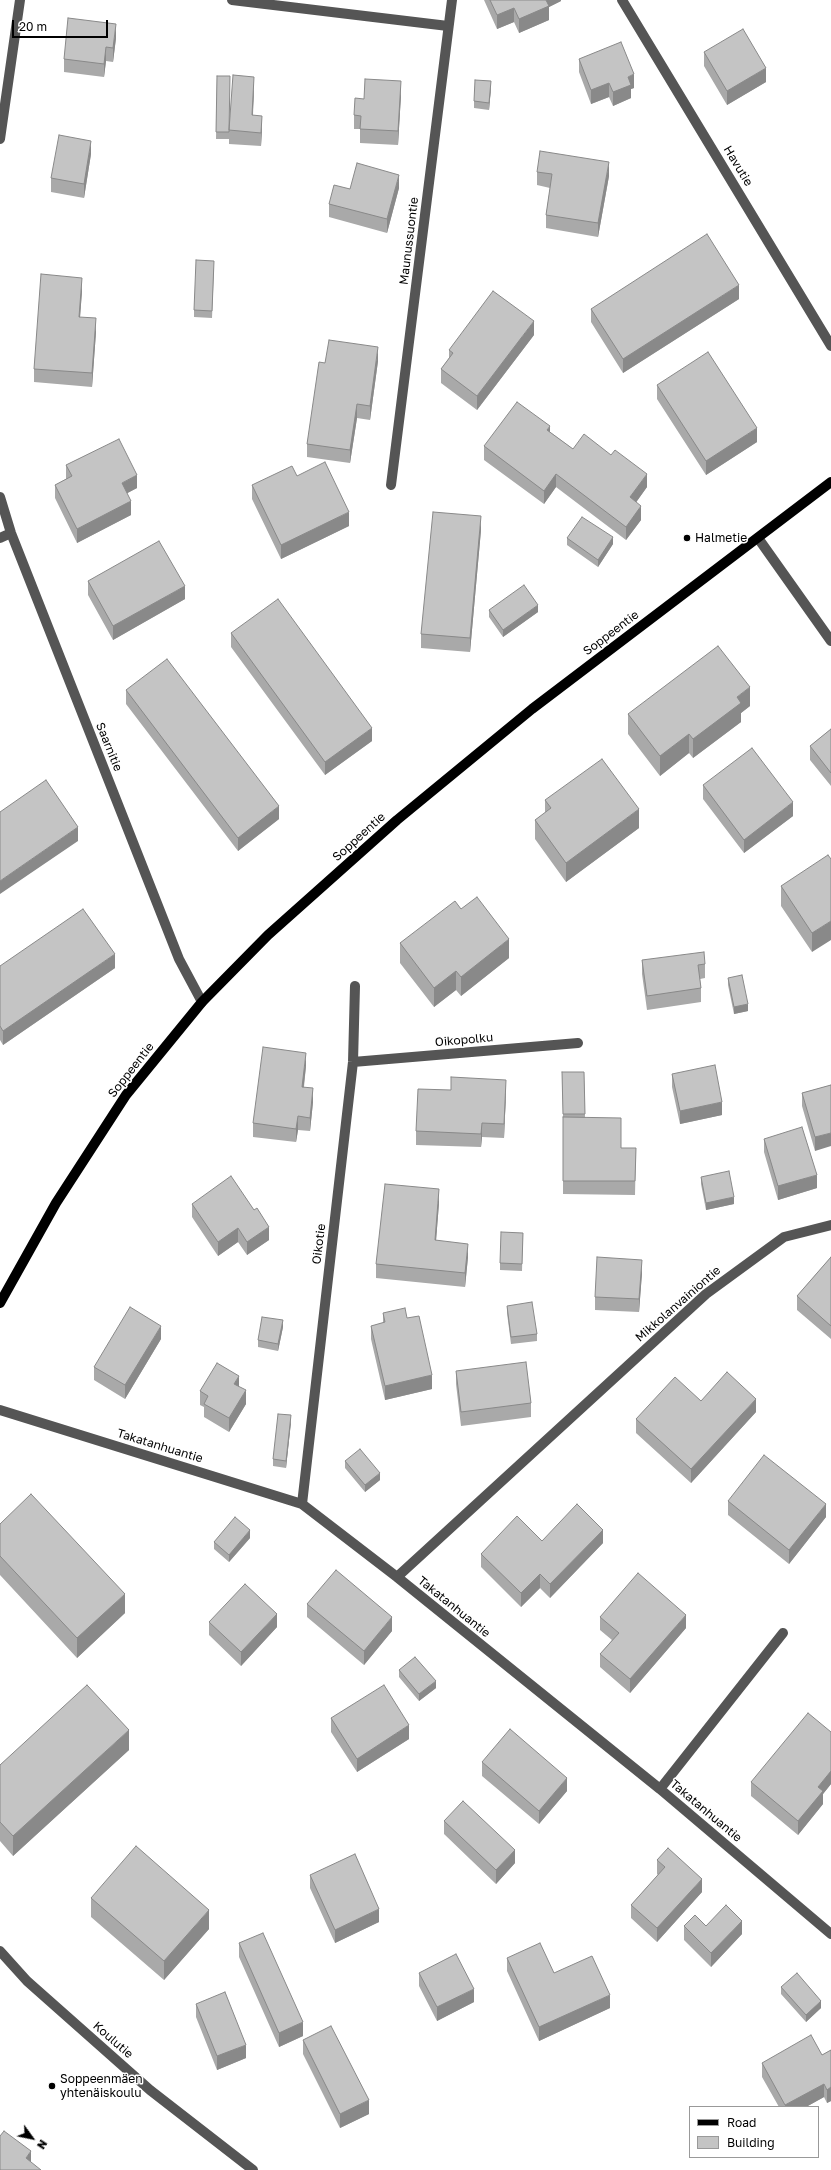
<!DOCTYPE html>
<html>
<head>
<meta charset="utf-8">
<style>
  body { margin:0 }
  #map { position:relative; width:831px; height:2170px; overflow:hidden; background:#fff; font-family:"Golos Text",sans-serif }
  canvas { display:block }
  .legend { position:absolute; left:689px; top:2106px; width:130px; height:52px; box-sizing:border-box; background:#fff; border:1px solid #999; margin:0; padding:5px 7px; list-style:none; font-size:12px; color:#000 }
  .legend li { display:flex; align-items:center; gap:8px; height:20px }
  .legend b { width:20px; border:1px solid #999 }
  .north { position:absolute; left:12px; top:2118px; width:40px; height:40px; -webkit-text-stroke:3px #fff; paint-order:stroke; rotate:123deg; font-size:11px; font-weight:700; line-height:16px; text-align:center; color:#000 }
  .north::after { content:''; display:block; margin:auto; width:14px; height:18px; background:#000; clip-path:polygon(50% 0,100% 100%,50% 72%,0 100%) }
  .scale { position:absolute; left:12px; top:20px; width:96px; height:18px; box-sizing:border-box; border:2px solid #000; border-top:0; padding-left:5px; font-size:12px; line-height:14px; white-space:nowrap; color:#000; -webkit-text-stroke:3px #fff; paint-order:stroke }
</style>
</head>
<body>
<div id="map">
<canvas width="831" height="2170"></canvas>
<ul class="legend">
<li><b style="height:5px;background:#000"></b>Road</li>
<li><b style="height:11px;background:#c4c4c4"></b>Building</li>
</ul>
<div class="north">N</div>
<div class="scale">20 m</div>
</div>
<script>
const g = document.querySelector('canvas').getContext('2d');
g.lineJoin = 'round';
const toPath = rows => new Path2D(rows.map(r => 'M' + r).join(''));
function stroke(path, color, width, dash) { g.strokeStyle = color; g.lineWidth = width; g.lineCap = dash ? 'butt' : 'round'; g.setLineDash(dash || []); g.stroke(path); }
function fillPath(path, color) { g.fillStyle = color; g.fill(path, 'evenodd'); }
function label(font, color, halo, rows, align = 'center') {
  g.font = font + ' "Golos Text",sans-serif'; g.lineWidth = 3; g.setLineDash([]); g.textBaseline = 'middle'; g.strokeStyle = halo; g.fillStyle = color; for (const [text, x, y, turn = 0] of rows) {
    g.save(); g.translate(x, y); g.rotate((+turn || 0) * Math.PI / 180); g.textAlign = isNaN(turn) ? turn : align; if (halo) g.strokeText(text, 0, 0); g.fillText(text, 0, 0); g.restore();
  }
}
stroke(toPath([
  [232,0,448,26],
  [622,0,831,346],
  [0,139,20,0],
  [391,485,452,0],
  [0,497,11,533,179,959,202,1002],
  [0,538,11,533],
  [758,538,831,641],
  [353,1062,578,1043],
  [0,1410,302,1504,397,1577,660,1789,831,1934],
  [302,1504,353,1062,355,986],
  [397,1577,706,1294,784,1237,831,1225],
  [660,1789,783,1633],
  [0,1951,27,1981,150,2090,253,2170]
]), '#555', 10);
stroke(toPath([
  [0,1303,56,1203,126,1095,202,1002,268,935,397,820,532,709,831,482]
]), '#000', 10);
fillPath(toPath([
  [484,0,561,0,561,1,549,7,549,20,519,33,514,22,497,29],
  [116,38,113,62,106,61,104,77,64,72,64,59],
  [704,52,766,82,727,105,704,66],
  [579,59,634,88,631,89,631,98,613,106,609,97,591,104,579,72],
  [217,76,229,130,254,90,253,115,262,129,261,146,229,144,229,132,229,139,216,139],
  [491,88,489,110,474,108,474,101],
  [401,95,398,145,360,143,360,129,354,129,354,115,364,99],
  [91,154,84,198,51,192,51,178],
  [537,172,609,176,598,237,546,228,546,215,550,188,537,185],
  [399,188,387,233,329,217,329,204,350,189],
  [214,268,212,318,194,317,194,310],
  [82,291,80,317,96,332,92,387,34,382,34,369],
  [739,299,623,373,591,322,591,309],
  [534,335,477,410,441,383,441,369,449,358,449,350],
  [378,361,370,420,357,418,350,463,307,457,307,444,325,363],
  [657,385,757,442,706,475,657,399],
  [550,432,573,449,647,487,636,502,641,520,626,540,556,487,544,504,484,460,484,446],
  [66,465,137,488,127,493,131,515,77,543,55,498,55,485,66,479],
  [297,476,349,526,281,559,252,499,252,485],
  [481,530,470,652,421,648,421,634],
  [567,538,613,544,598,567,567,545],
  [88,581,185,599,113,640,88,595],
  [489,610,538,612,503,637,489,617],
  [231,633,372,741,325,775,231,647],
  [126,690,279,819,238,851,126,704],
  [750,706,741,713,741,722,693,758,689,753,660,776,628,734,628,714],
  [831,729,831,786,810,760,810,746],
  [703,785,793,816,744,853,703,799],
  [545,800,639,828,566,882,535,839,535,820,545,813],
  [831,859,812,952,781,906,781,886],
  [461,909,509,958,461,996,456,990,434,1007,400,963,400,943],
  [642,960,705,964,705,978,700,979,701,988,701,1002,647,1010,642,974],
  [0,966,115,968,3,1045,0,1040],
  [728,978,748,1011,734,1014,728,985],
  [306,1066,304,1087,313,1102,310,1131,298,1130,296,1142,253,1137,253,1123],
  [562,1072,584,1072,585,1117,621,1148,636,1148,635,1195,563,1194,563,1117],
  [672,1074,722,1115,680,1124,672,1087],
  [831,1085,815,1151,802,1106,802,1093],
  [506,1093,504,1138,482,1137,481,1147,416,1145,416,1131],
  [764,1139,817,1188,778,1200,764,1152],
  [701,1177,734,1204,706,1210,701,1184],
  [439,1203,436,1240,468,1257,465,1287,376,1278,376,1264],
  [192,1204,254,1210,269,1240,247,1255,238,1242,218,1256,192,1217],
  [523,1233,522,1271,500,1270,500,1263],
  [831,1257,831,1339,797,1310,797,1296],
  [642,1273,639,1312,595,1310,595,1297],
  [507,1306,537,1334,537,1341,511,1344,507,1313],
  [383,1313,407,1318,432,1389,385,1400,371,1339,371,1326,383,1323],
  [283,1327,278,1351,258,1347,258,1340],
  [161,1339,125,1399,94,1380,94,1367],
  [456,1371,531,1403,531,1417,461,1426,456,1384],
  [239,1387,246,1404,229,1432,204,1417,204,1407,200,1405,200,1391],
  [756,1412,691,1483,636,1433,636,1419],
  [291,1422,286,1468,273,1466,273,1459],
  [345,1461,380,1480,365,1492,345,1468],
  [728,1501,826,1517,789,1564,728,1515],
  [0,1524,125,1613,77,1658,0,1575],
  [250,1538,229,1562,214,1549,214,1542],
  [542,1541,603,1543,550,1598,540,1588,521,1607,481,1567,481,1554],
  [307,1604,392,1631,364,1665,307,1617],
  [600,1617,686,1628,630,1693,600,1667,600,1654,612,1640,600,1630],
  [209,1622,277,1627,241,1666,209,1635],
  [399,1670,436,1688,419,1701,399,1677],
  [331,1718,409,1739,357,1772,331,1732],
  [831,1732,831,1784,823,1794,823,1804,798,1835,751,1796,751,1782],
  [129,1750,13,1856,0,1841,0,1765],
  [482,1762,567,1791,539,1824,482,1776],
  [444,1821,515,1863,496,1884,444,1834],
  [657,1860,702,1892,657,1942,631,1918,631,1905,658,1875,657,1874],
  [310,1875,379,1922,335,1943,310,1888],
  [91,1898,209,1929,164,1980,91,1917],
  [684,1926,706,1926,742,1934,711,1967,684,1940],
  [239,1943,303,2036,279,2047,239,1957],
  [507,1958,610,2008,539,2041,507,1971],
  [419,1973,474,2002,437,2021,419,1986],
  [781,1987,821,2008,806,2022,781,1994],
  [196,2004,246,2058,217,2070,196,2017],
  [303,2040,369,2114,340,2128,303,2054],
  [831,2050,831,2101,827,2103,824,2097,806,2107,779,2107,762,2077,762,2063,822,2055]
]), '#a9a9a9');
fillPath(toPath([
  [544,0,561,0,561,1,549,7,549,20,519,33,519,19],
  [514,8,514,22,497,29,497,15],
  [116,24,116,38,113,62,113,48],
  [106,47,106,61,104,77,104,64],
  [766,68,766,82,727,105,727,91],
  [634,74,634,88,631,89,631,98,613,106,613,92,628,77],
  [254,77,254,90,252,129,252,115],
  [401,81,401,95,398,145,398,131],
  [491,81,491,88,489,110,489,103],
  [609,83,609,97,591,104,591,90],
  [262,116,262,129,261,146,261,133],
  [91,141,91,154,84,198,84,184],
  [609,162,609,176,598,237,598,223],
  [399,175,399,188,387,233,387,219],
  [82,278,82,291,79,331,79,317],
  [739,285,739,299,623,373,623,359],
  [96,318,96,332,92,387,92,373],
  [534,321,534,335,477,410,477,396],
  [378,347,378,361,370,420,370,406],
  [357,404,357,418,350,463,350,450],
  [550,426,550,440,547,430],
  [757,428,757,442,706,475,706,461],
  [556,474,556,487,544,504,544,491],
  [647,474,647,487,630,511,630,497],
  [137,475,137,488,122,496,122,483],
  [131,501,131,515,77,543,77,529],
  [641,506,641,520,626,540,626,527],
  [349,512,349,526,281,559,281,545],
  [481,516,481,530,470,652,470,638],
  [613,537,613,544,598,567,598,560],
  [185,586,185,599,113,640,113,626],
  [538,605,538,612,503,637,503,630],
  [750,687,750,706,741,713,741,722,693,758,693,739,737,697],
  [372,728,372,741,325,775,325,762],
  [689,734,689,753,660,776,660,756],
  [793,802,793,816,744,853,744,840],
  [279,806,279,819,238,851,238,838],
  [639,809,639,828,566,882,566,863],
  [78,827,78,841,0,894,0,881],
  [831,921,831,940,812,952,812,933],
  [509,939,509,958,461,996,461,977],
  [115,954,115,968,3,1045,3,1031],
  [456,971,456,990,434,1007,434,988],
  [748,1004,748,1011,734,1014,734,1007],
  [306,1053,306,1066,302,1100,302,1087],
  [506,1080,506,1093,504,1138,504,1124],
  [313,1088,313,1102,310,1131,310,1118],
  [722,1102,722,1115,680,1124,680,1111],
  [298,1116,298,1130,296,1142,296,1129],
  [482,1123,482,1137,481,1147,481,1134],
  [831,1133,831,1146,815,1151,815,1137],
  [817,1175,817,1188,778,1200,778,1186],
  [439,1189,439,1203,435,1254,435,1240],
  [734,1197,734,1204,706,1210,706,1203],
  [269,1227,269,1240,247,1255,247,1242],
  [238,1228,238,1242,218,1256,218,1242],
  [468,1244,468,1257,465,1287,465,1273],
  [642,1260,642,1273,639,1312,639,1299],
  [283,1320,283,1327,278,1351,278,1344],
  [161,1326,161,1339,125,1399,125,1385],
  [432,1375,432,1389,385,1400,385,1386],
  [239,1376,239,1389,234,1384],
  [246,1390,246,1404,229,1432,229,1418],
  [756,1399,756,1412,691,1483,691,1469],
  [291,1415,291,1422,286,1468,286,1461],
  [380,1473,380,1480,365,1492,365,1485],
  [826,1504,826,1517,789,1564,789,1550],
  [250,1530,250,1538,229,1562,229,1555],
  [603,1530,603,1543,550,1598,550,1584],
  [540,1574,540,1588,521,1607,521,1593],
  [125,1594,125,1613,77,1658,77,1638],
  [277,1614,277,1627,241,1666,241,1652],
  [686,1615,686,1628,630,1693,630,1679],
  [392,1617,392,1631,364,1665,364,1651],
  [436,1681,436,1688,419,1701,419,1694],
  [409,1725,409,1739,357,1772,357,1759],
  [129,1730,129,1750,13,1856,13,1836],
  [831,1771,831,1784,823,1794,823,1804,798,1835,798,1821,818,1787],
  [567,1778,567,1791,539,1824,539,1811],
  [515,1850,515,1863,496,1884,496,1870],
  [702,1879,702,1892,657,1942,657,1928],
  [379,1909,379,1922,335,1943,335,1930],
  [209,1910,209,1929,164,1980,164,1961],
  [742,1921,742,1934,711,1967,711,1953],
  [474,1989,474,2002,437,2021,437,2007],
  [610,1995,610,2008,539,2041,539,2027],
  [821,2001,821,2008,806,2022,806,2015],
  [303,2022,303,2036,279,2047,279,2033],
  [246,2045,246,2058,217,2070,217,2056],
  [824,2084,824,2097,806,2107,785,2107,785,2105],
  [831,2087,831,2101,827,2103,827,2090],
  [369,2100,369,2114,340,2128,340,2114],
  [31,2151,31,2170,26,2158]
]), '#898989');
const building = toPath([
  [490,0,546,0,549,6,519,19,514,8,497,15,490,0],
  [68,18,116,24,113,48,106,47,104,64,64,59,68,18],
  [743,29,766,68,727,91,704,52,743,29],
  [621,42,634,74,628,77,631,85,613,92,609,83,591,90,579,59,621,42],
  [233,75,254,77,252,115,262,116,261,133,229,130,233,75],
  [217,76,230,76,229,132,216,132,217,76],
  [365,79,401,81,398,131,360,129,361,116,354,115,355,98,364,99,365,79],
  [475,80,491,81,489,103,474,101,475,80],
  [59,135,91,141,84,184,51,178,59,135],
  [540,151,609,162,598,223,546,215,552,174,537,172,540,151],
  [357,163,399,175,387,219,329,204,334,185,350,189,357,163],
  [707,234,739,285,623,359,591,309,707,234],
  [196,260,214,261,212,311,194,310,196,260],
  [41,274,82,278,79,317,96,318,92,373,34,369,41,274],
  [493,291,534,321,477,396,441,369,453,353,449,350,493,291],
  [329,340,378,347,370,406,357,404,350,450,307,444,319,362,325,363,329,340],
  [708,352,757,428,706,461,657,385,708,352],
  [517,402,550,426,547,430,573,449,584,434,611,455,615,450,647,474,630,497,641,506,626,527,556,474,544,491,484,446,517,402],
  [119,439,137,475,122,483,131,501,77,529,55,485,72,476,66,465,119,439],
  [325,462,349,512,281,545,252,485,292,466,297,476,325,462],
  [433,512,481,516,470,638,421,634,433,512],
  [582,517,613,537,598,560,567,538,582,517],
  [159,541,185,586,113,626,88,581,159,541],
  [524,585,538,605,503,630,489,610,524,585],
  [278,599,372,728,325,762,231,633,278,599],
  [718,646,750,687,737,697,741,703,693,739,689,734,660,756,628,714,718,646],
  [167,659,279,806,238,838,126,690,167,659],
  [831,729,831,773,810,746,831,729],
  [752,748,793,802,744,840,703,785,752,748],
  [602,759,639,809,566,863,535,820,551,808,545,800,602,759],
  [46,780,78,827,0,881,0,812,46,780],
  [828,855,831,859,831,921,812,933,781,886,828,855],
  [477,897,509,939,461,977,456,971,434,988,400,943,455,901,461,909,477,897],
  [83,909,115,954,3,1031,0,1026,0,966,83,909],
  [704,952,705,964,698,965,701,988,647,996,642,960,704,952],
  [742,975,748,1004,734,1007,728,978,742,975],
  [263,1047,306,1053,302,1087,313,1088,310,1118,298,1116,296,1129,253,1123,263,1047],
  [715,1065,722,1102,680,1111,672,1074,715,1065],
  [562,1072,584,1072,585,1114,563,1114,562,1072],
  [451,1077,506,1080,504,1124,482,1123,481,1134,416,1131,418,1089,451,1090,451,1077],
  [831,1085,831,1133,815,1137,802,1093,831,1085],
  [563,1117,621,1118,621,1148,636,1148,635,1181,563,1181,563,1117],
  [802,1127,817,1175,778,1186,764,1139,802,1127],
  [729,1171,734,1197,706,1203,701,1177,729,1171],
  [231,1176,254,1210,257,1208,269,1227,247,1242,238,1228,218,1242,192,1204,231,1176],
  [385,1184,439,1189,435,1240,468,1244,465,1273,376,1264,385,1184],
  [501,1232,523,1233,522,1264,500,1263,501,1232],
  [597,1257,642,1260,639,1299,595,1297,597,1257],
  [831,1257,831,1326,797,1296,831,1257],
  [532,1302,537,1334,511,1337,507,1306,532,1302],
  [130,1307,161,1326,125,1385,94,1367,130,1307],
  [405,1308,407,1318,419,1316,432,1375,385,1386,371,1326,385,1322,383,1313,405,1308],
  [262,1317,283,1320,278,1344,258,1340,262,1317],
  [526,1362,531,1403,461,1412,456,1371,526,1362],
  [217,1363,239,1376,234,1384,246,1390,229,1418,204,1404,208,1396,200,1391,217,1363],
  [727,1372,756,1399,691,1469,636,1419,675,1377,701,1401,727,1372],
  [278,1414,291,1415,286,1461,273,1459,278,1414],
  [360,1449,380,1473,365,1485,345,1461,360,1449],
  [764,1455,826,1504,789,1550,728,1501,764,1455],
  [31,1494,125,1594,77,1638,0,1556,0,1524,31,1494],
  [577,1504,603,1530,550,1584,540,1574,521,1593,481,1554,517,1516,542,1541,577,1504],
  [235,1517,250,1530,229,1555,214,1542,235,1517],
  [336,1570,392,1617,364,1651,307,1604,336,1570],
  [638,1573,686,1615,630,1679,600,1654,619,1633,600,1617,638,1573],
  [245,1584,277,1614,241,1652,209,1622,245,1584],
  [415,1657,436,1681,419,1694,399,1670,415,1657],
  [87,1685,129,1730,13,1836,0,1822,0,1765,87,1685],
  [384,1685,409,1725,357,1759,331,1718,384,1685],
  [808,1713,831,1732,831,1771,818,1787,823,1791,798,1821,751,1782,808,1713],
  [510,1729,567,1778,539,1811,482,1762,510,1729],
  [463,1801,515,1850,496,1870,444,1821,463,1801],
  [136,1846,209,1910,164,1961,91,1898,136,1846],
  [668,1848,702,1879,657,1928,631,1905,665,1867,657,1860,668,1848],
  [355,1854,379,1909,335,1930,310,1875,355,1854],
  [726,1905,742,1921,711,1953,684,1926,695,1915,706,1926,726,1905],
  [263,1933,303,2022,279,2033,239,1943,263,1933],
  [540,1943,554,1973,592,1956,610,1995,539,2027,507,1958,540,1943],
  [456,1954,474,1989,437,2007,419,1973,456,1954],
  [797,1973,821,2001,806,2015,781,1987,797,1973],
  [225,1992,246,2045,217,2056,196,2004,225,1992],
  [331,2026,369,2100,340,2114,303,2040,331,2026],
  [811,2035,822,2055,831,2050,831,2087,827,2090,824,2084,785,2105,762,2063,811,2035],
  [4,2131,31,2151,26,2158,41,2170,0,2170,0,2136,4,2131]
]);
fillPath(building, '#c4c4c4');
stroke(building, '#898989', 1);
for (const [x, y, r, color] of [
  [687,538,4,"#000"],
  [52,2086,4,"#000"]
]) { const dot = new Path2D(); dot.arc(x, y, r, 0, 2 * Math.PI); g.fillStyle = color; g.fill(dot); stroke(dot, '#fff', 1.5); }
label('12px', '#000', '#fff', [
  ["Havutie",738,166,59],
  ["Maunussuontie",409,241,-83],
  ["Soppeentie",611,633,-37],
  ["Saarnitie",109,747,68],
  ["Soppeentie",359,837,-42],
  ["Oikopolku",464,1040,-5],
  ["Soppeentie",131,1070,-52],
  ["Oikotie",319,1244,-83],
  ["Mikkolanvainiontie",678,1304,-41],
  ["Takatanhuantie",160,1446,17],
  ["Takatanhuantie",454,1607,39],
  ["Takatanhuantie",706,1811,40],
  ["Koulutie",113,2040,41]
]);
label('12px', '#000', '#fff', [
  ["Halmetie",695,538],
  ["Soppeenmäen",60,2079],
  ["yhtenäiskoulu",60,2093]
], 'left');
</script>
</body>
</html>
